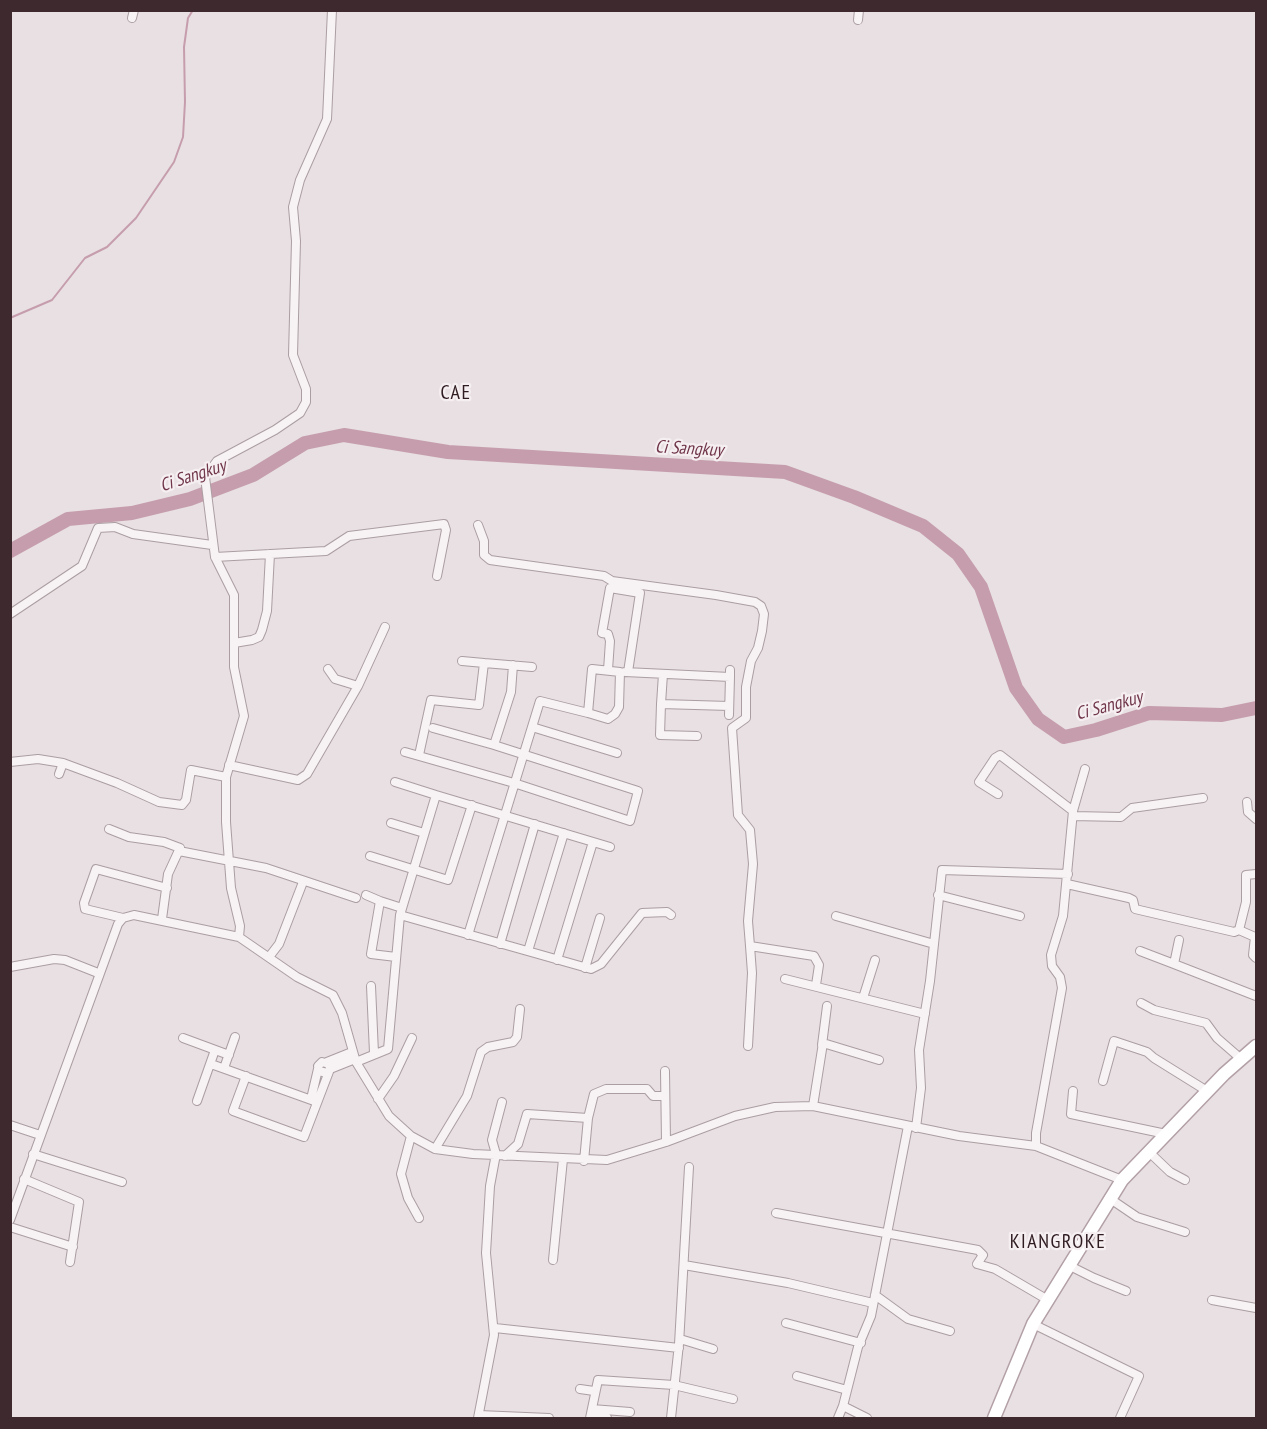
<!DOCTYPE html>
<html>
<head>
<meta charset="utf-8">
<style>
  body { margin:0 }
  #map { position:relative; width:1267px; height:1429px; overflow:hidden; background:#e8e0e2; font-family:"PT Sans Narrow",sans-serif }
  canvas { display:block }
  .frame { position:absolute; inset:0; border:12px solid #3e292f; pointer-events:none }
</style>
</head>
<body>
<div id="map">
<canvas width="1267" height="1429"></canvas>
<div class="frame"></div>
</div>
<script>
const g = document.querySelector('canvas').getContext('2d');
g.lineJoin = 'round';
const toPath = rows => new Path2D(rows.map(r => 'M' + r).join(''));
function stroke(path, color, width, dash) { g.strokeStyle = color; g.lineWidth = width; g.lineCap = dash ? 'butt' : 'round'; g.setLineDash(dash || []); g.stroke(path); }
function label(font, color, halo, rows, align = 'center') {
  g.font = font + ' "PT Sans Narrow",sans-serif'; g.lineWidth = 4.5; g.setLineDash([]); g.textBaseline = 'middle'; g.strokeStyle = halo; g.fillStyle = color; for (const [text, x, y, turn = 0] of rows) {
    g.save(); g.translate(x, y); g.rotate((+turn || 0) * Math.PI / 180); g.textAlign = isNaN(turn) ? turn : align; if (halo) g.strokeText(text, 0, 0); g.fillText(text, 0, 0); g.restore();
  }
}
stroke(toPath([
  [10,318,52,300,85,258,107,247,136,218,174,162,183,137,185,102,184,47,188,18,193,10]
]), '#c69dad', 2);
stroke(toPath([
  [10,551,68,519,132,513,190,499,253,475,305,443,344,435,448,452,785,472,854,497,923,526,958,554,981,587,1016,688,1038,719,1064,737,1096,730,1149,713,1222,715,1256,708]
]), '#c69dad', 14);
const minor = toPath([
  [132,18,134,10],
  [858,20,859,10],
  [478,525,484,541,484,555,490,560,604,576,612,581,716,595,755,602,761,606,764,614,762,631,758,648,751,661,746,687,746,718,732,728,738,815,750,830,753,864,748,921,750,946,814,956,819,965,816,985],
  [215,557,326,551,349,536,444,524,446,530,437,576],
  [10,614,82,566,98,528,115,527,133,534,212,545],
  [234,643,252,640,259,637,262,630,267,611,270,554],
  [484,663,532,667],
  [608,670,610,641,608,634,602,633,610,588,640,593,628,672],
  [625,672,730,677,730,670],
  [663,674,661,704,729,706],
  [358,686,385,627],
  [661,704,660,735,697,736],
  [729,715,730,677],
  [532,727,617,753],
  [433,728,494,745],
  [405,752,514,783,630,821,638,791,494,745,511,692,513,665],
  [419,755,431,700,479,705,484,663,462,661],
  [10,762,38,759,63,763],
  [229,765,298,780,307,774,358,686,335,679,328,669],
  [59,774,63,763,117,783,159,802,182,805,186,800,191,770,226,777],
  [395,782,436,795,400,915],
  [998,794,979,782,995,758,1000,755,1073,811],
  [436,795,610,847],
  [1247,802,1248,812,1256,819],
  [1073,816,1121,817,1132,808,1203,798],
  [391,823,424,833],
  [109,829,129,837,164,842,180,848,168,874,162,919],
  [179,851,266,868,356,898],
  [370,856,448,880,472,805],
  [1067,884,1129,898,1133,900,1135,909,1234,932,1239,930,1246,902,1246,875,1256,874],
  [366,895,380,901,371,954,396,957],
  [938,895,1020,916],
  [380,901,402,908],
  [836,916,934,944],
  [123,918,85,909,84,903,96,869,167,888],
  [1239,930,1255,937,1253,955,1256,958],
  [468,935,540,701,588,713,608,719,615,714,619,707,620,672,592,669,588,713],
  [239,937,240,926,231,888,226,822,226,777,244,716,234,667,234,595,215,557,205,477,217,461,275,430,300,413,306,402,306,389,293,355,296,241,293,207,300,180,327,119,332,10],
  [1179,940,1174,964,1256,996],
  [500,944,535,824],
  [528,951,564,833],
  [1140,951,1174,964],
  [269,957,279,944,303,882],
  [557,960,593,842],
  [10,967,54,959,65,960,98,973],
  [585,968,600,918],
  [785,979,925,1014],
  [371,986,374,1053],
  [863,998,875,960],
  [1141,1003,1154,1010,1206,1023,1217,1038,1240,1058],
  [183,1038,229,1055],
  [822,1045,827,1006],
  [748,1046,752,973,750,946],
  [327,1062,352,1052],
  [356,1062,388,1049,400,915,591,969,601,964,642,913,667,912,671,915],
  [211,1064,317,1102],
  [224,1068,235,1037],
  [330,1069,355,1059],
  [665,1071,666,1142],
  [246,1076,233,1111,304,1137,330,1069,329,1064,322,1062,318,1066,319,1071,327,1073],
  [1103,1081,1114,1041,1147,1052,1154,1058,1207,1091],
  [1073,1091,1071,1114,1166,1134],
  [311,1099,318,1069],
  [378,1099,394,1076,412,1038],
  [197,1101,215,1050],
  [813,1106,823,1043,879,1060],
  [10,1125,40,1135],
  [916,1128,921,1088,919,1050,930,981,942,870,1068,874],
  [411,1136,401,1174,408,1198,419,1218],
  [1036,1146,1036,1133,1062,988,1060,977,1052,966,1051,955,1063,916,1073,811,1085,769],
  [435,1149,467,1096,481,1052,488,1047,513,1042,517,1037,520,1009],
  [1149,1152,1170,1172,1185,1180],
  [33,1154,122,1182],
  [505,1156,518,1144,527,1114,588,1118,594,1094,606,1089,647,1089,653,1096,665,1096],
  [584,1161,588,1118],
  [24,1179,79,1202,70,1262],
  [1109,1198,1137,1217,1185,1232],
  [776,1213,978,1250,983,1255,977,1264,995,1269,1048,1300],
  [10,1220,118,924,123,918,134,915,239,937,297,977,333,995,342,1013,356,1062,389,1116,411,1136,435,1149,473,1154,607,1160,666,1142,735,1116,775,1107,813,1106,959,1136,1036,1146,1122,1180],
  [10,1227,73,1247],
  [553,1260,563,1159],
  [684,1265,788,1283,873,1303],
  [1068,1265,1094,1278,1126,1291],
  [875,1295,908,1319,950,1331],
  [1212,1300,1256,1308],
  [786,1323,861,1343],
  [1033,1324,1139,1376,1120,1418],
  [495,1328,679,1348],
  [680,1339,713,1349],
  [797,1376,847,1390],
  [580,1389,594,1391],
  [843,1406,858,1347,871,1316,908,1126],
  [592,1409,630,1412],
  [479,1415,549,1418],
  [591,1417,607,1418],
  [478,1418,494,1335,486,1253,490,1186,496,1154,492,1140,502,1102],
  [590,1418,598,1380,674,1385,733,1399],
  [671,1418,679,1344,689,1167],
  [838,1418,843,1406,867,1418]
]);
const primary = toPath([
  [994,1418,1033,1324,1122,1180,1224,1074,1256,1046]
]);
stroke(minor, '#ab9ea2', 10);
stroke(primary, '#b3a0a6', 15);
stroke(minor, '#f7f2f3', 8);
stroke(primary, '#fff', 12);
label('italic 18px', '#70364b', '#f6eff1', [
  ["Ci Sangkuy",689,449,3],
  ["Ci Sangkuy",193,476,-18],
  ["Ci Sangkuy",1109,706,-15]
]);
g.letterSpacing = '1.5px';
label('20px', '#2f1c21', '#f6eff1', [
  ["CAE",456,393],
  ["KIANGROKE",1058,1242]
]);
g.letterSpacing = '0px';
</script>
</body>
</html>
